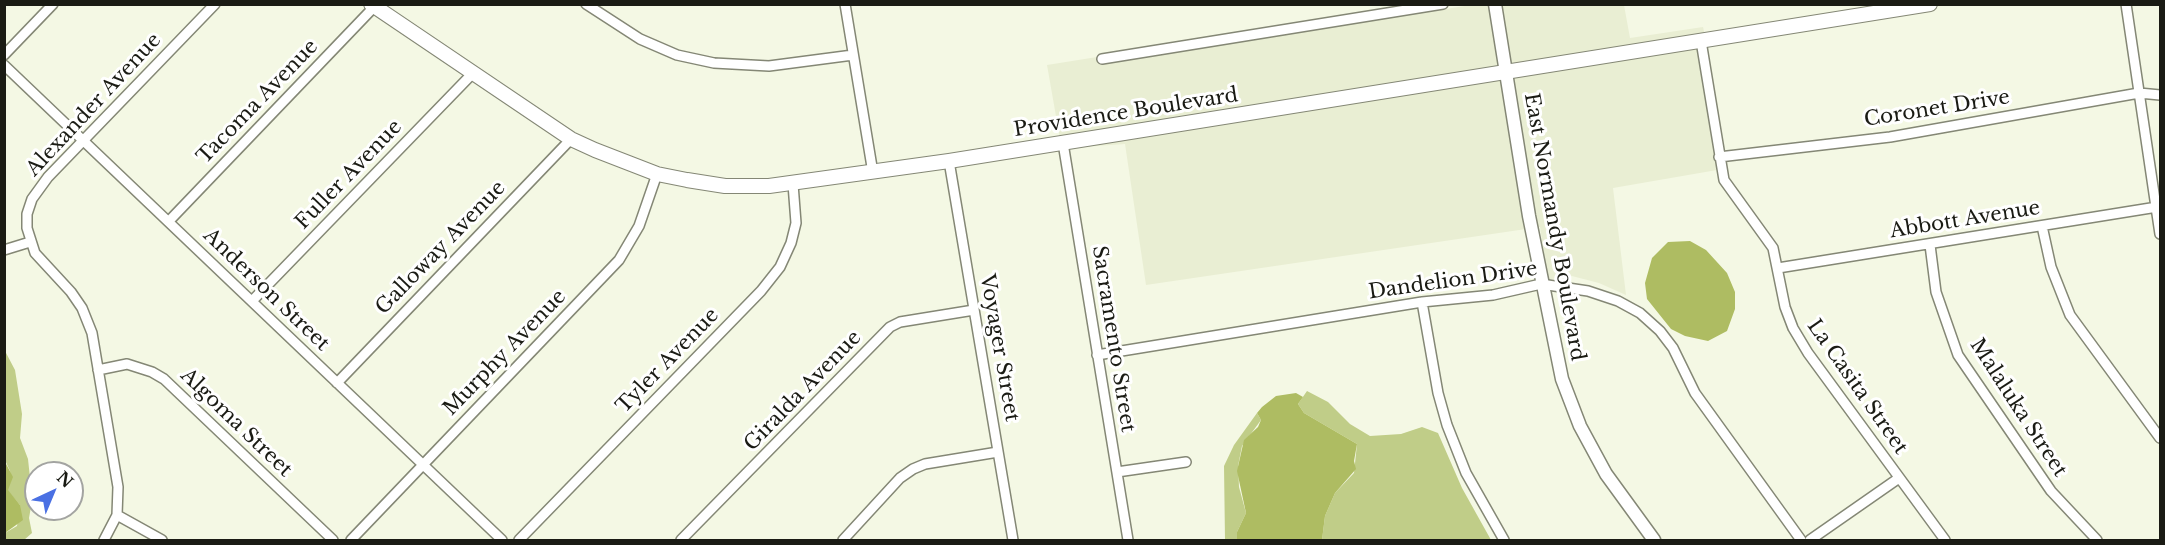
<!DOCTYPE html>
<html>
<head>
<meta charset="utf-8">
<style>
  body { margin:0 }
  #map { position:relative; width:2165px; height:545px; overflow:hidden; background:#f4f8e4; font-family:"Libre Baskerville",serif }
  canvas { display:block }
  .frame { position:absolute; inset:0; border:6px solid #1a1b14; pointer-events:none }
  .north { position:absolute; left:24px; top:461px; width:60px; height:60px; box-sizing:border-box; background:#fff; border:2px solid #a3a4a1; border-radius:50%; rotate:44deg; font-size:16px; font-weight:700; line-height:24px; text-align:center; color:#1a1b14 }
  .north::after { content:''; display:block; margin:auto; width:21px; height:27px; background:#4a70e3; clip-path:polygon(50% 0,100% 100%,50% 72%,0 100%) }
</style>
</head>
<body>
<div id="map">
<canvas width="2165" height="545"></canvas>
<div class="frame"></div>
<div class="north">N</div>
</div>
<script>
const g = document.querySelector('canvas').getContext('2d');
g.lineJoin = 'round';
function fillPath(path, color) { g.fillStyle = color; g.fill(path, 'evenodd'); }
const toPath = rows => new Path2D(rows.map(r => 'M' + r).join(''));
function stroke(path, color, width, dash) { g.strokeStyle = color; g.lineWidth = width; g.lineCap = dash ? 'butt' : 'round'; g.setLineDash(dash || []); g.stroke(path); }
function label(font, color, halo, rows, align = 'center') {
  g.font = font + ' "Libre Baskerville",serif'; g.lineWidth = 6; g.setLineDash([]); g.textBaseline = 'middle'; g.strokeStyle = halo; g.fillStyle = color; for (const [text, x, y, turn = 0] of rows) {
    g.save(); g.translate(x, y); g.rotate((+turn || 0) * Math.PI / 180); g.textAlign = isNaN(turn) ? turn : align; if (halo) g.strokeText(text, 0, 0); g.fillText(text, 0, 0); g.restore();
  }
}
fillPath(toPath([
  [1491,4,1502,68,1060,139,1047,65,1097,57,1098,64,1471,5],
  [1500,5,1624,5,1630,38,1703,27,1705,36,1511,66],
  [1697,46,1717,170,1613,188,1626,295,1599,283,1568,275,1548,280,1540,227,1536,227,1512,75],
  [1503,76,1526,229,1146,285,1125,144,1068,148]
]), '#e9eed3');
fillPath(toPath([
  [5,351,15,370,22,414,20,438,28,459,30,478,34,490,29,518,32,533,24,540,5,540,5,533,17,526,20,505,7,490,11,481,10,471,5,460],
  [1307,391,1328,402,1350,424,1370,436,1401,434,1422,427,1438,433,1462,488,1491,540,1322,540,1325,516,1335,493,1354,473,1357,444,1304,413,1298,404],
  [1257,413,1261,420,1242,446,1238,466,1239,487,1246,513,1237,532,1237,540,1225,540,1224,466,1234,445]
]), '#c0cd88');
fillPath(toPath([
  [1690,241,1706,250,1727,273,1735,292,1735,309,1727,331,1708,341,1685,336,1671,329,1647,299,1645,283,1652,258,1668,242],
  [1296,393,1303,397,1298,404,1304,413,1357,444,1354,461,1356,469,1335,493,1325,516,1322,540,1237,540,1237,532,1246,513,1237,471,1244,440,1258,427,1261,420,1257,413,1262,407,1276,396],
  [4,460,13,477,8,490,20,505,23,520,5,533]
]), '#aebc62');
const minor = toPath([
  [586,4,640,39,677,55,714,63,769,66,853,55],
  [845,4,873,173],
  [2126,4,2160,234],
  [1701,41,1724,180,1773,248,1785,307,1793,328,1808,353,1945,540],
  [4,55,53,4],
  [1102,59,1443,4],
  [4,65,502,540],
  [1063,143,1128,540],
  [1719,157,1890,137,2139,93,2160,95],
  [949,161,1013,540],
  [169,221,374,7],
  [2042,226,2051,267,2070,315,2160,438],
  [1930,245,1936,292,1958,355,2051,491,2097,540],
  [4,250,30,242],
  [1778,268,2157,207],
  [252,301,473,73],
  [1422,302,1438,393,1447,425,1466,473,1504,540],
  [1097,355,1422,302,1493,295,1541,284,1588,291,1618,301,1640,313,1660,331,1673,348,1695,393,1801,540],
  [98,370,127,364,152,372,164,379,333,540],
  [337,383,571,139],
  [1117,472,1186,462],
  [117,515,162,540],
  [104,540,117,515,118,487,92,333,82,308,71,292,35,253,27,228,27,214,32,199,48,177,215,4],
  [351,540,619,260,639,226,657,174],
  [519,540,761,291,780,267,791,243,796,223,793,184],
  [681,540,890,327,900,322,974,310],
  [843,540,900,478,913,469,925,464,998,452],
  [1810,540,1899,478]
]);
const tertiary = toPath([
  [1495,4,1529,216,1562,379,1580,426,1606,474,1654,540]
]);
const secondary = toPath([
  [371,4,571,139,595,150,657,174,687,180,725,186,769,186,949,161,1930,4]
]);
stroke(minor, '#848775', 12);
stroke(tertiary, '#848775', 15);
stroke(secondary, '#848775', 16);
stroke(minor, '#fff', 9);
stroke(tertiary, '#fff', 12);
stroke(secondary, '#fff', 14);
label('20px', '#1a1b14', '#fff', [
  ["Tacoma Avenue",258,102,-46],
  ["Alexander Avenue",94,105,-47],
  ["Coronet Drive",1937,109,-9],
  ["Providence Boulevard",1126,113,-9],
  ["Fuller Avenue",349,175,-46],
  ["Abbott Avenue",1965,220,-9],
  ["East Normandy Boulevard",1554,227,80],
  ["Galloway Avenue",441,248,-46],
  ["Dandelion Drive",1453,281,-8],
  ["Anderson Street",266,290,44],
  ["Sacramento Street",1113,339,81],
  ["Voyager Street",999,348,80],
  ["Murphy Avenue",505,353,-46],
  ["Tyler Avenue",668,361,-46],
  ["La Casita Street",1857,387,55],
  ["Giralda Avenue",803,391,-46],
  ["Malaluka Street",2018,408,57],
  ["Algoma Street",236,423,44]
]);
</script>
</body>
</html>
